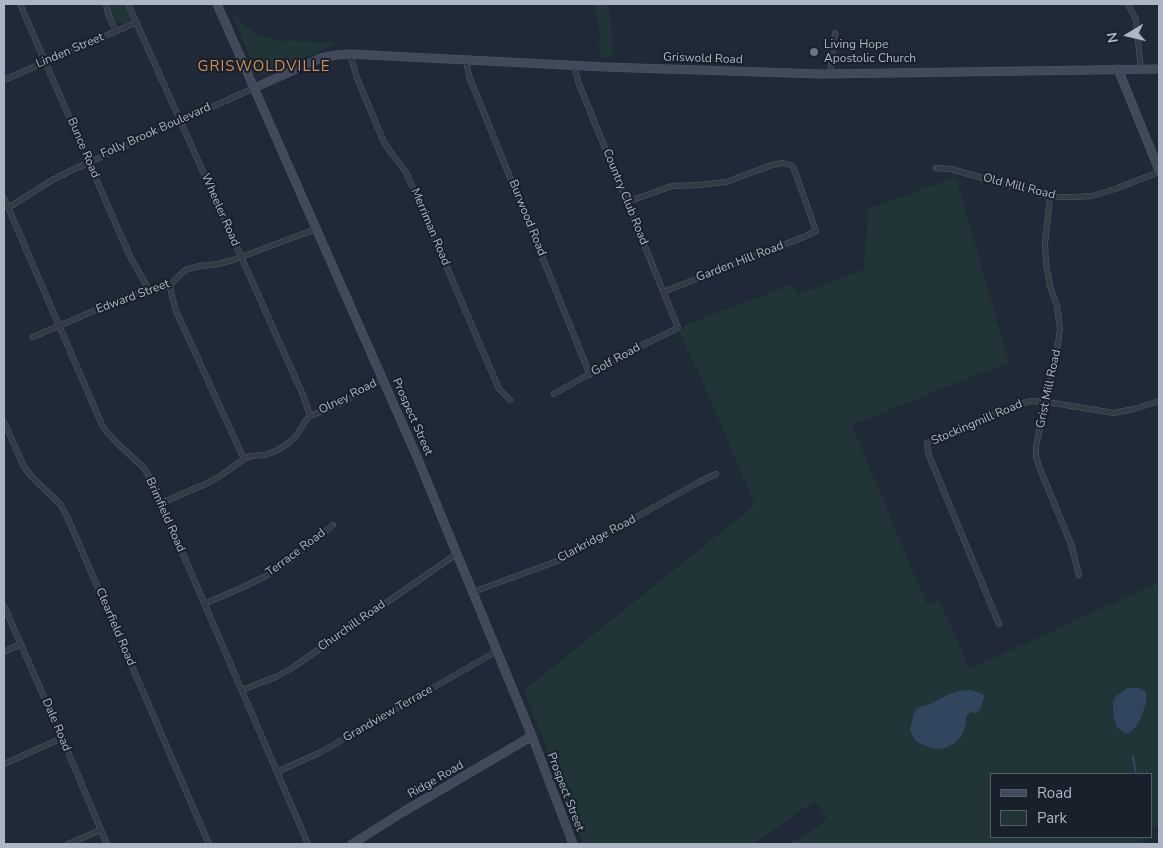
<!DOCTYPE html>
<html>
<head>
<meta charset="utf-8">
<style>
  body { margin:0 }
  #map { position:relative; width:1163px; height:848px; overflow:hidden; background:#1f2937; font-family:"Nunito Sans",sans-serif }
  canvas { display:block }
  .frame { position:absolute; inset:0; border:5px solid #acb6c4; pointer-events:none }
  .legend { position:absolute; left:990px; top:773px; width:162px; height:65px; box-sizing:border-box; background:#18202c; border:1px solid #535c69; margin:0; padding:6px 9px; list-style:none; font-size:15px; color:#acb6c4 }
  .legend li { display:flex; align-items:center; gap:10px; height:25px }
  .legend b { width:25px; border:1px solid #535c69 }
  .north { position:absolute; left:1103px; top:10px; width:50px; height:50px; -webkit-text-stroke:4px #18202c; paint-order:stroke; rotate:261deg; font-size:14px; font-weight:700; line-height:20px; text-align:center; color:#acb6c4 }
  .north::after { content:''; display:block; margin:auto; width:18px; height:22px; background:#acb6c4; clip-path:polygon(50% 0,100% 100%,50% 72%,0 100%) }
</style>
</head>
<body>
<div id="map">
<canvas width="1163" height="848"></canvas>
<div class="frame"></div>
<ul class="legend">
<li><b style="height:6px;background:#404a5a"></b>Road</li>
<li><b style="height:14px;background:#213538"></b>Park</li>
</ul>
<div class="north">N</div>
</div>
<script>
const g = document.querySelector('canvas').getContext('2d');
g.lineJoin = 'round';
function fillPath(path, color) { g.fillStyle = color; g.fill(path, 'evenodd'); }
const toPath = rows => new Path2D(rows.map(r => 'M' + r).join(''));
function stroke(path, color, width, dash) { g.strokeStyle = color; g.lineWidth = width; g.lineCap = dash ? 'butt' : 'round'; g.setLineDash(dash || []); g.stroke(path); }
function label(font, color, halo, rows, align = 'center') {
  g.font = font + ' "Nunito Sans",sans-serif'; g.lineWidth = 4; g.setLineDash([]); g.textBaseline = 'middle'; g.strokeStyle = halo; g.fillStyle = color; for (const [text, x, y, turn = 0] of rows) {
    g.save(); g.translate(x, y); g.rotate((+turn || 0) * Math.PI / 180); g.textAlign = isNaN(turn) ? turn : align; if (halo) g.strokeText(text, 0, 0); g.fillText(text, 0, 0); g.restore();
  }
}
fillPath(toPath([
  [112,4,123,4,125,6,130,14,130,18,128,22,122,24,116,22,113,19,111,12,110,8],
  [228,4,234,15,243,24,252,31,263,36,278,40,338,43,269,74,260,75,256,72],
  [595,4,608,4,612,34,613,57,600,57,599,28],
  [956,177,1009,362,852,425,927,605,939,600,970,669,1159,582,1159,825,1152,828,1152,774,992,774,992,837,1142,837,1142,844,786,844,798,839,821,825,827,817,815,801,753,844,583,844,524,690,755,505,703,382,679,333,685,325,793,284,798,295,864,269,868,209]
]), '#213538');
fillPath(toPath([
  [1128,688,1139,688,1146,692,1146,703,1140,720,1136,726,1131,732,1125,734,1116,726,1113,711,1113,703,1115,697],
  [970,690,983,694,984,697,980,710,977,713,971,712,966,716,966,723,963,733,957,741,948,747,940,749,931,748,919,743,915,740,910,729,914,714,917,708,931,704,949,694,960,691]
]), '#32455f');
stroke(toPath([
  [1133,757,1136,774]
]), '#32455f', 2);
const street = toPath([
  [20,4,121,236,131,258,149,290],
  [106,4,109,16,116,31],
  [128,4,303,395,310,416],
  [1128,4,1136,20,1141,69],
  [350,54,357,78,383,140,389,150,406,172,499,389,510,400],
  [466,60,469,76,590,375],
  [830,74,835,33],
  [4,80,137,22],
  [936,168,951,169,1050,197,1076,197,1092,196,1115,189,1159,172],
  [1050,197,1045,243,1046,264,1050,286,1057,306,1060,329,1058,344,1036,446,1036,457,1040,469,1071,544,1079,575],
  [4,198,102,425,106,431,117,443,144,468,152,482,308,844],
  [627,202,672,186,699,185,726,182,772,165,783,163,793,166,816,231,806,236,663,292],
  [8,208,49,182,70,171,254,88],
  [170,285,172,297,176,311,244,459],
  [33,337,124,298,149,290,166,287,170,285,184,271,188,269,200,266,218,264,233,260,316,229],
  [554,394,628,352,678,328,579,84,574,66],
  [4,422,24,467,33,478,61,505,69,521,209,844],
  [161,503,208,483,223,474,244,459,251,456,265,455,278,450,290,442,296,436,306,420,310,416,342,403,383,379],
  [473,592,560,560,699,482,716,474],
  [204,604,241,588,266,576,289,561,333,525],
  [4,606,62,738,107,844],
  [999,624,928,453,927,443,936,438,1020,404,1031,401,1047,402,1114,413,1134,409,1159,401],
  [4,652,21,644],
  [242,690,278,676,292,668,458,553],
  [4,764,62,738],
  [277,772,321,752,497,651],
  [68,844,101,830]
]);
const secondary = toPath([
  [217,4,417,457,532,736,573,844],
  [1118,69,1159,170],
  [254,88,321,58,336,55,350,54,605,67,822,74,1159,69],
  [352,844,403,812,532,736]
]);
stroke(street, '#505965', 6);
stroke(secondary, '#505965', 9);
stroke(street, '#333b47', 5);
stroke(secondary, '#404a5a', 8);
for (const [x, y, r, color] of [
  [814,52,5,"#6b7280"]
]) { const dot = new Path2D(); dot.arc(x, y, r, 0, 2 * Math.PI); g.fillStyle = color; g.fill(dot); stroke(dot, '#18202c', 2); }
label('12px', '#acb6c4', '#18202c', [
  ["Living Hope",824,45],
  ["Apostolic Church",824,59]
], 'left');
label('12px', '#acb6c4', '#18202c', [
  ["Linden Street",70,51,-23],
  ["Griswold Road",703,59,2],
  ["Folly Brook Boulevard",156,131,-24],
  ["Bunce Road",83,148,67],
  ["Old Mill Road",1019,187,14],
  ["Country Club Road",625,197,68],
  ["Wheeler Road",220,210,66],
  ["Burwood Road",527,218,68],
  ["Merriman Road",430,227,67],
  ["Garden Hill Road",740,262,-21],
  ["Edward Street",133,297,-20],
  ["Golf Road",616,360,-29],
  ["Grist Mill Road",1049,389,-78],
  ["Olney Road",348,397,-27],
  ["Prospect Street",412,417,66],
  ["Stockingmill Road",977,423,-23],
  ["Brimfield Road",165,515,66],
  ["Clarkridge Road",597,539,-28],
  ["Terrace Road",296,553,-37],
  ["Churchill Road",352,626,-35],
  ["Clearfield Road",115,627,67],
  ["Grandview Terrace",388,714,-30],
  ["Dale Road",56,725,67],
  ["Ridge Road",436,780,-30],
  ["Prospect Street",565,792,69]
]);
g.letterSpacing = '1px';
label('15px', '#d48d57', '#18202c', [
  ["GRISWOLDVILLE",264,67]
]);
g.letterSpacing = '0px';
</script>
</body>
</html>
